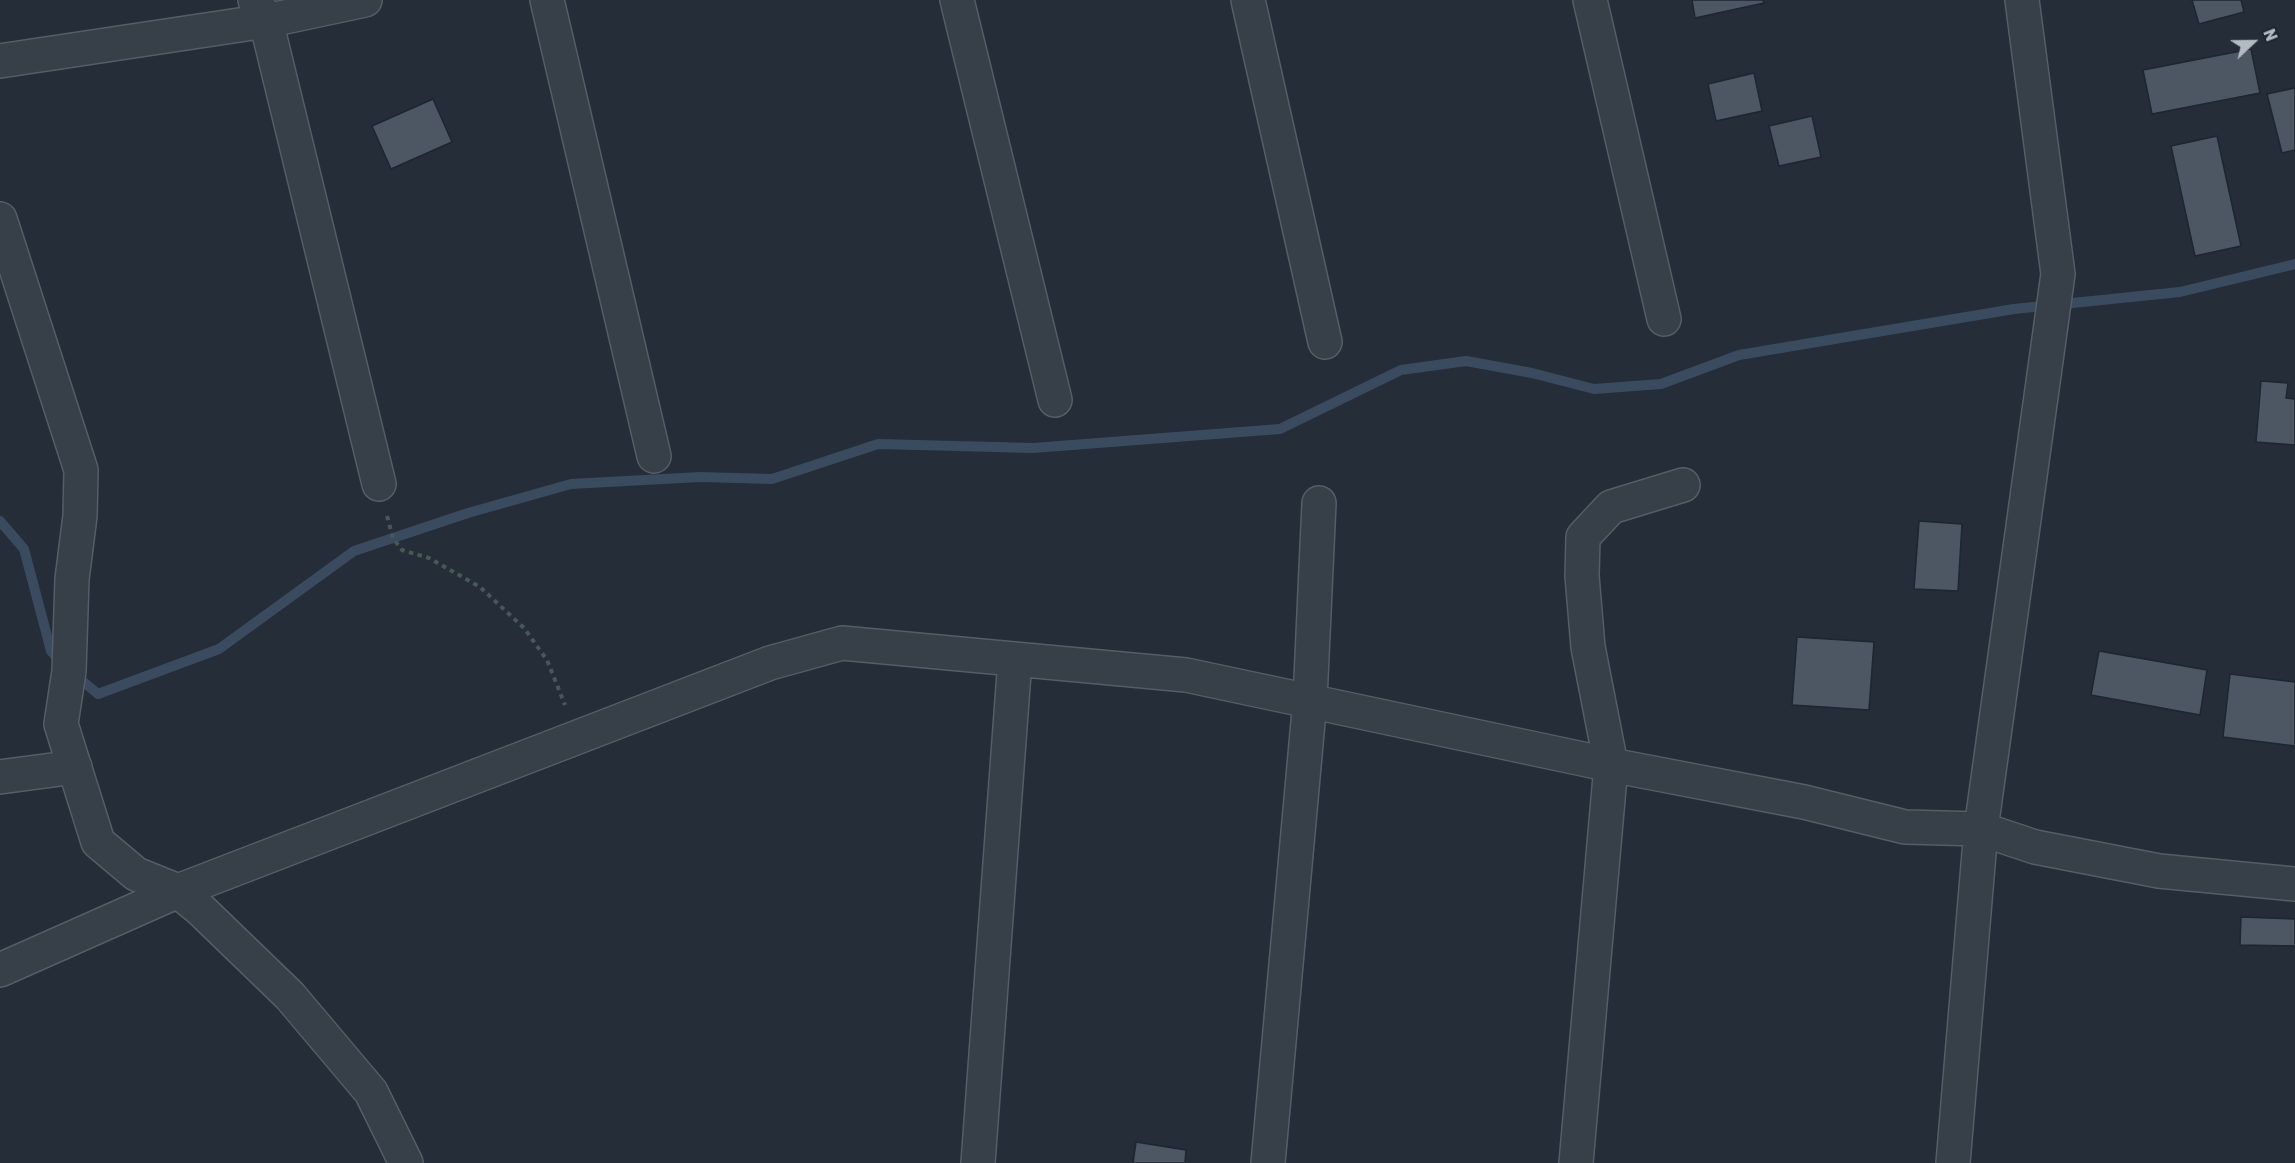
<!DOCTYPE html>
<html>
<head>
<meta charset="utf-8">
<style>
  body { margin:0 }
  #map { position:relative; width:2295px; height:1163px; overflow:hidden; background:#242d38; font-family:Rubik,sans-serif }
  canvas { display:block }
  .north { position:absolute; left:2223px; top:12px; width:60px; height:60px; -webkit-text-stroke:4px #1c242d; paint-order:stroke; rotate:68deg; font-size:16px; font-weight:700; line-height:24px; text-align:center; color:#b2bac4 }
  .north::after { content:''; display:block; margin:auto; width:21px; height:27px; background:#b2bac4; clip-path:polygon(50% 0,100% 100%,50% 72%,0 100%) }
</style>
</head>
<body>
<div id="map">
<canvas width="2295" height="1163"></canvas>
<div class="north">N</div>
</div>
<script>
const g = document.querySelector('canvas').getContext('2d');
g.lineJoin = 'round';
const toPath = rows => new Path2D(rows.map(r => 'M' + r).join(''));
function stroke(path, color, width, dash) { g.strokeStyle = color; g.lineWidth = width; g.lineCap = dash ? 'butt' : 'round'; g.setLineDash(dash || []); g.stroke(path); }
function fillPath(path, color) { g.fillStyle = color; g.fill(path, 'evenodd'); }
stroke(toPath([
  [0,521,24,549,51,651,63,664],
  [74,674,98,694,219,649,354,551,468,513,571,484,700,477,772,479,878,444,1033,448,1280,429,1401,370,1466,361,1532,373,1594,389,1661,384,1739,355,2014,309,2180,292,2295,264]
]), '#3a4b60', 10);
const building = toPath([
  [1692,0,1763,0,1764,3,1695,18,1692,0],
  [2192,0,2241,0,2244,12,2199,24,2192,0],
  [2251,49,2260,93,2152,114,2143,70,2251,49],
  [1754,73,1762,111,1716,121,1708,84,1754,73],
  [2295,88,2295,150,2282,153,2267,94,2295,88],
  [433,99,452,142,391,169,372,126,433,99],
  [1812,116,1821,157,1779,166,1769,126,1812,116],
  [2217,136,2241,246,2195,256,2171,146,2217,136],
  [2261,381,2288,383,2286,398,2295,399,2295,445,2256,442,2261,381],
  [1919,521,1962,524,1958,591,1914,589,1919,521],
  [1797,637,1874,642,1869,710,1792,705,1797,637],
  [2099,651,2207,670,2200,715,2091,695,2099,651],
  [2230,674,2295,682,2295,746,2223,737,2230,674],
  [2241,917,2295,919,2295,946,2240,945,2241,917],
  [1136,1142,1186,1150,1185,1163,1133,1163,1136,1142]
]);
fillPath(building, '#4c5763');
stroke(building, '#1e262f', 1.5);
const minor = toPath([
  [255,0,266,21,379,484],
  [547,0,654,456],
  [957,0,1055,400],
  [1248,0,1325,342],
  [1590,0,1664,319],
  [0,61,266,21,365,0],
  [0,219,81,470,80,516,72,579,69,671,61,724,98,842,136,874,178,891,200,909,290,996,371,1092,406,1163],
  [0,777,75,767],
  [0,970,178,891,770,663,842,643,1186,675,1611,765,1804,802,1905,827,1981,829,2035,847,2159,871,2295,884],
  [978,1163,1015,659],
  [1268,1163,1310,700,1319,503],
  [1576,1163,1611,765,1588,647,1582,576,1583,537,1611,507,1683,485],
  [1953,1163,1981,829,2058,274,2022,0]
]);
stroke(minor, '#555d66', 36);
stroke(toPath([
  [387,516,393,538,402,550,429,558,480,587,524,628,547,660,565,705]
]), '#47585a', 4, [4.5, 4.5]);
stroke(minor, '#373f49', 33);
</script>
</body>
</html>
